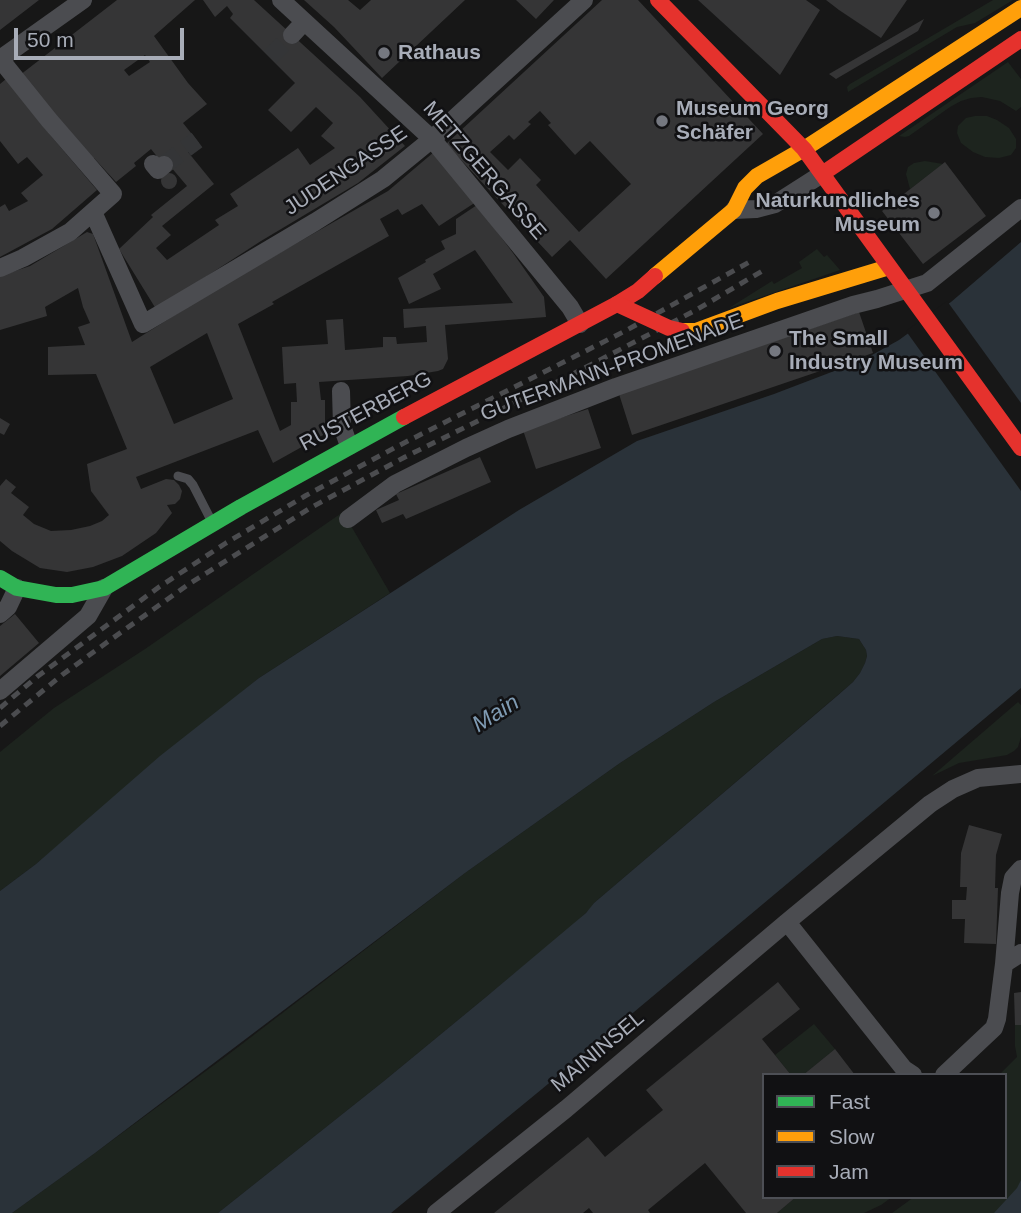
<!DOCTYPE html>
<html>
<head>
<meta charset="utf-8">
<style>
  body { margin:0 }
  #map { position:relative; width:1021px; height:1213px; overflow:hidden; background:#171717; font-family:Helvetica,sans-serif }
  canvas { display:block }
  .legend { position:absolute; left:762px; top:1073px; width:245px; height:126px; box-sizing:border-box; background:#111113; border:2px solid #4d4f55; margin:0; padding:9px 12px; list-style:none; font-size:21px; color:#a8adb8 }
  .legend li { display:flex; align-items:center; gap:14px; height:35px }
  .legend b { width:35px; border:2px solid #4d4f55 }
  .scale { position:absolute; left:14px; top:28px; width:170px; height:32px; box-sizing:border-box; border:4px solid #a8adb8; border-top:0; padding-left:9px; font-size:21px; line-height:24px; white-space:nowrap; color:#a8adb8; -webkit-text-stroke:5px #111113; paint-order:stroke }
</style>
</head>
<body>
<div id="map">
<canvas width="1021" height="1213"></canvas>
<ul class="legend">
<li><b style="height:9px;background:#30b455"></b>Fast</li>
<li><b style="height:9px;background:#ff9f0a"></b>Slow</li>
<li><b style="height:9px;background:#e5322d"></b>Jam</li>
</ul>
<div class="scale">50 m</div>
</div>
<script>
const g = document.querySelector('canvas').getContext('2d');
g.lineJoin = 'round';
function fillPath(path, color) { g.fillStyle = color; g.fill(path, 'evenodd'); }
const toPath = rows => new Path2D(rows.map(r => 'M' + r).join(''));
function stroke(path, color, width, dash) { g.strokeStyle = color; g.lineWidth = width; g.lineCap = dash ? 'butt' : 'round'; g.setLineDash(dash || []); g.stroke(path); }
function label(font, color, halo, rows, align = 'center') {
  g.font = font + ' Helvetica,sans-serif'; g.lineWidth = 5; g.setLineDash([]); g.textBaseline = 'middle'; g.strokeStyle = halo; g.fillStyle = color; for (const [text, x, y, turn = 0] of rows) {
    g.save(); g.translate(x, y); g.rotate((+turn || 0) * Math.PI / 180); g.textAlign = isNaN(turn) ? turn : align; if (halo) g.strokeText(text, 0, 0); g.fillText(text, 0, 0); g.restore();
  }
}
fillPath(toPath([
  [993,0,1013,0,975,23,957,27,848,92,847,87,850,84],
  [1008,62,1021,79,1021,107,1016,111,1000,101,982,97,971,98,961,101,950,107,909,136,905,137,899,136],
  [975,116,987,116,997,120,1009,128,1016,139,1016,148,1011,155,999,158,985,157,973,152,961,143,957,133,958,126,966,118],
  [925,161,943,164,910,189,906,174,908,167,914,163],
  [817,249,824,257,827,255,840,270,729,308,772,281,774,284,802,268,799,262],
  [343,512,390,593,259,678,36,864,0,891,0,752,54,708,145,649],
  [837,636,859,639,866,650,867,656,865,663,860,673,853,682,594,903,590,909,571,927,384,1081,218,1213,12,1213,95,1153,229,1054,465,873,620,763,714,702,822,639],
  [1018,702,1021,705,1021,737,1018,747,1014,751,1007,755,959,763,932,776],
  [814,1024,835,1049,803,1075,791,1075,775,1055],
  [1015,1025,1021,1025,1021,1213,892,1213,914,1197,1005,1197,1005,1075,999,1075,1017,1057,1015,1046],
  [796,1197,892,1197,881,1205,864,1213,777,1213]
]), '#1d241e');
fillPath(toPath([
  [1021,242,1021,688,542,1089,391,1213,218,1213,384,1081,486,997,586,913,594,903,837,696,853,682,860,673,865,663,867,656,866,650,859,639,837,636,822,639,714,702,620,763,465,873,95,1153,12,1213,0,1213,0,891,36,864,160,756,259,678,519,510,637,441,774,394,863,360,899,340,951,302],
  [1021,1180,1021,1213,994,1213,1017,1188]
]), '#2a3239');
fillPath(toPath([
  [947,301,1021,403,1021,491,906,331]
]), '#171717');
fillPath(toPath([
  [0,0,39,0,0,30],
  [117,0,195,0,154,36,188,83,207,104,183,123,199,143,188,152,214,184,162,226,171,235,156,248,167,260,219,225,215,220,238,206,230,194,298,148,310,165,335,148,321,136,333,123,316,107,291,132,268,110,295,83,230,18,233,14,227,6,215,17,203,0,254,0,360,97,405,146,358,183,261,241,156,309,119,249,153,217,151,215,187,186,170,166,167,169,151,149,134,163,136,166,116,182,94,158,92,160,20,75],
  [145,55,150,62,129,76,124,70],
  [304,0,348,0,360,10,371,0,465,0,382,78,334,27],
  [516,0,554,0,536,19],
  [602,0,638,0,763,134,606,279,570,240,552,257,446,144],
  [540,111,551,123,548,125,575,155,590,141,631,184,579,232,536,185,541,180,520,158,508,170,490,152,509,135,514,140,531,124,528,122],
  [698,0,806,0,820,10,780,75],
  [826,0,907,0,881,38,839,10],
  [924,19,918,31,836,79,829,74],
  [6,79,51,136,97,190,52,229,0,257,0,207,5,204,9,211,28,201,21,193,43,175,27,157,18,164,0,141,0,84],
  [434,152,476,202,439,226,422,204,402,215,398,209,380,219,389,236,272,302,274,304,238,324,280,431,291,425,291,402,297,402,296,383,284,384,282,347,328,344,326,320,343,319,345,350,383,347,383,337,396,337,397,344,427,342,426,326,404,328,403,309,513,303,475,250,433,274,441,289,409,304,398,278,426,262,425,260,445,249,441,241,456,234,456,219,477,205,513,253,544,297,546,317,445,325,448,359,443,369,438,371,408,376,319,382,321,400,325,400,325,434,273,463,258,430,136,477,141,489,166,479,174,480,179,485,182,491,180,499,175,504,167,505,172,513,156,533,122,556,93,567,67,572,40,568,12,551,0,541,0,486,6,479,16,487,11,493,29,507,23,515,34,524,51,531,71,530,90,526,102,521,109,515,91,491,87,464,127,449,96,374,48,375,48,347,85,345,78,327,90,323,83,307,78,288,45,307,47,316,0,330,0,276,30,266,87,232,93,234,132,342,218,288,388,191],
  [207,333,233,399,174,424,150,367],
  [945,162,986,216,923,264,882,211],
  '161 181a8 8 0 1 1 16 0a8 8 0 1 1-16 0Z',
  [859,312,873,353,632,435,619,394],
  [588,409,601,448,536,469,523,430],
  [0,418,10,424,4,435,0,433],
  [480,457,491,482,406,519,403,514,382,523,376,510,399,500,396,494],
  [15,614,39,643,0,676,0,626],
  [969,825,1002,834,996,855,995,888,998,888,996,944,964,943,965,919,952,919,952,900,966,900,967,887,960,887,961,853],
  [778,982,800,1009,762,1039,791,1075,764,1075,764,1197,796,1197,777,1213,746,1213,705,1163,648,1210,650,1213,593,1213,589,1208,583,1213,494,1213,588,1137,605,1157,633,1134,663,1110,646,1090],
  [1021,992,1021,1025,1015,1025,1014,993],
  [835,1049,855,1075,803,1075]
]), '#353536');
stroke(toPath([
  [270,57,292,35],
  [164,165,197,140]
]), '#343537', 18, [18, 9]);
stroke(toPath([
  [178,476,188,479,193,485,212,522]
]), '#4b4c50', 9);
stroke(toPath([
  [281,0,432,139,570,307,580,324],
  [292,35,304,22],
  [0,59,49,120,113,194,70,232,23,258,0,268],
  [0,59,83,0],
  [153,164,158,170,164,165],
  [734,210,756,209,775,204,822,174],
  [93,212,143,324,315,222,383,179,432,139,584,0],
  [341,391,342,426,349,446],
  [348,519,395,484,466,448,508,429,616,387,853,305,877,299,927,283,1021,208],
  [0,614,8,607,17,588],
  [0,691,88,616,104,588],
  [787,922,904,1069,913,1075],
  [1004,964,1010,893,1013,878,1021,869],
  [944,1075,994,1028,997,1019,1004,964,1021,953],
  [436,1213,566,1109,787,922,930,804,953,789,978,778,1021,774]
]), '#4b4c50', 18);
stroke(toPath([
  [0,578,17,588,56,595,72,595,104,588,241,507,404,417]
]), '#30b455', 16);
stroke(toPath([
  [655,276,734,210,745,188,757,176,804,149,1021,8],
  [682,331,696,331,777,301,889,267]
]), '#ff9f0a', 16);
stroke(toPath([
  [658,0,804,149,1021,448],
  [822,174,1021,39],
  [404,417,617,304,638,291,655,276]
]), '#e5322d', 16);
stroke(toPath([
  [0,708,38,676,159,587,226,543,305,496,398,446,627,330,753,260],
  [0,726,62,675,106,643,189,584,312,507,405,457,571,375,696,310,764,270]
]), '#4b4c4f', 5, [9, 7]);
stroke(toPath([
  [617,304,669,328,682,331]
]), '#e5322d', 16);
for (const [x, y, r, color] of [
  [384,53,7,"#757880"],
  [662,121,7,"#757880"],
  [934,213,7,"#757880"],
  [775,351,7,"#757880"]
]) { const dot = new Path2D(); dot.arc(x, y, r, 0, 2 * Math.PI); g.fillStyle = color; g.fill(dot); stroke(dot, '#111113', 2.5); }
label('bold 21px', '#a8adb8', '#111113', [
  ["Rathaus",398,53],
  ["Museum Georg",676,109],
  ["Schäfer",676,133],
  ["Naturkundliches",920,201,"right"],
  ["Museum",920,225,"right"],
  ["The Small",789,339],
  ["Industry Museum",789,363]
], 'left');
label('21px', '#a8adb8', '#111113', [
  ["JUDENGASSE",346,171,-34],
  ["METZGERGASSE",484,171,49],
  ["GUTERMANN-PROMENADE",612,368,-20],
  ["RUSTERBERG",366,412,-28],
  ["MAININSEL",598,1052,-40]
]);
label('italic 23px', '#7f9bb3', '#111113', [
  ["Main",496,714,-32]
]);
</script>
</body>
</html>
